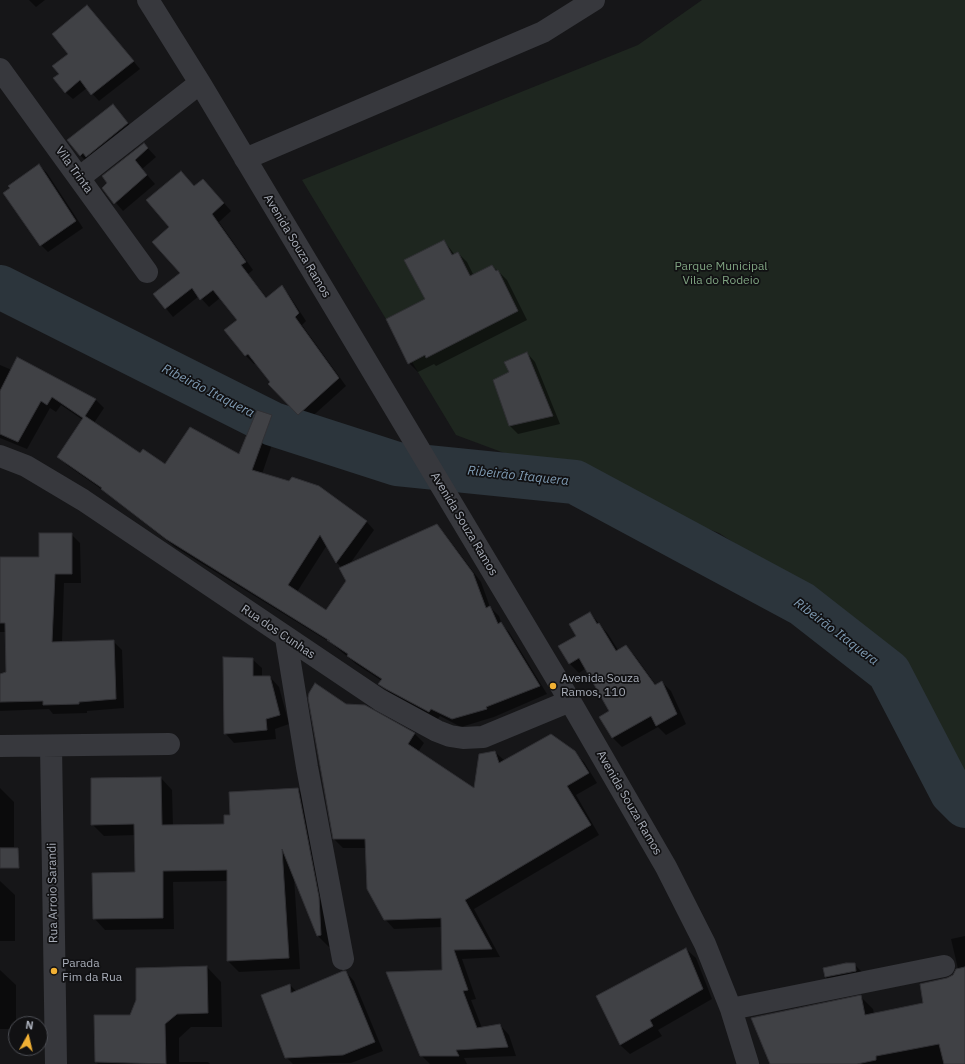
<!DOCTYPE html>
<html>
<head>
<meta charset="utf-8">
<style>
  body { margin:0 }
  #map { position:relative; width:965px; height:1064px; overflow:hidden; background:#161618; font-family:"IBM Plex Sans",sans-serif }
  canvas { display:block }
  .north { position:absolute; left:8px; top:1016px; width:40px; height:40px; box-sizing:border-box; background:#111113; border:1px solid #4d4f55; border-radius:50%; rotate:8deg; font-size:11px; font-weight:700; line-height:16px; text-align:center; color:#a8adb8 }
  .north::after { content:''; display:block; margin:auto; width:14px; height:18px; background:#f2b134; clip-path:polygon(50% 0,100% 100%,50% 72%,0 100%) }
</style>
</head>
<body>
<div id="map">
<canvas width="965" height="1064"></canvas>
<div class="north">N</div>
</div>
<script>
const g = document.querySelector('canvas').getContext('2d');
g.lineJoin = 'round';
function fillPath(path, color) { g.fillStyle = color; g.fill(path, 'evenodd'); }
const toPath = rows => new Path2D(rows.map(r => 'M' + r).join(''));
function stroke(path, color, width, dash) { g.strokeStyle = color; g.lineWidth = width; g.lineCap = dash ? 'butt' : 'round'; g.setLineDash(dash || []); g.stroke(path); }
function label(font, color, halo, rows, align = 'center') {
  g.font = font + ' "IBM Plex Sans",sans-serif'; g.lineWidth = 3.5; g.setLineDash([]); g.textBaseline = 'middle'; g.strokeStyle = halo; g.fillStyle = color; for (const [text, x, y, turn = 0] of rows) {
    g.save(); g.translate(x, y); g.rotate((+turn || 0) * Math.PI / 180); g.textAlign = isNaN(turn) ? turn : align; if (halo) g.strokeText(text, 0, 0); g.fillText(text, 0, 0); g.restore();
  }
}
fillPath(toPath([
  [702,0,965,0,965,778,891,647,719,533,456,435,302,180,638,45]
]), '#1e261f');
fillPath(toPath([
  [29,0,45,0,36,7],
  [97,17,140,69,99,101,87,88,73,99,65,92,69,54],
  [117,110,132,128,85,160,80,155],
  [144,144,156,157,142,169,155,184,123,211,103,188],
  [39,165,47,173,83,228,48,252,41,245],
  [195,187,211,188,231,211,219,222,253,270,248,274,267,298,282,287,289,295,306,321,302,325,346,386,306,422,256,362,254,364,246,356,226,330,238,320,220,298,209,307,199,296,173,317,154,294,182,273,171,227],
  [444,241,455,255,458,253,467,262,474,276,492,266,498,271,507,280,527,320,436,366,434,364,418,372,409,363],
  [527,353,535,362,560,424,518,434,510,426,495,380,510,373],
  [17,359,96,400,104,408,94,423,141,454,165,466,239,455,271,416,279,424,262,474,366,521,374,530,349,565,437,525,445,534,481,582,490,607,499,616,502,625,509,632,547,694,494,717,461,727,440,716,437,720,388,692,380,684,382,681,356,664,331,643,175,547,104,491,67,465,59,457,83,420,61,405,56,412,50,408,27,449,0,438,0,365,12,370],
  [327,545,337,563,342,568,347,581,327,612,297,592],
  [71,534,80,543,81,583,64,583,62,642,113,641,122,650,124,708,87,711,87,713,53,714,49,709,0,711,0,675,7,673,7,632,0,632,0,558,40,558],
  [590,613,608,634,618,650,626,646,635,656,656,685,662,682,671,691,686,724,666,735,658,727,622,747,613,738,600,717,610,712,586,668,579,673,569,663,577,637],
  [252,659,262,668,262,677,270,677,279,687,289,724,275,729,276,739,234,743,225,733],
  [346,705,364,706,415,734,424,743,418,752,475,790,495,752,505,761,574,752,584,762,597,783,576,795,599,835,474,909,500,957,462,959,476,999,471,1000,482,1028,500,1025,509,1035,516,1056,464,1058,467,1064,430,1064,421,1055,443,971,442,927,394,929,385,919,366,848,343,848,334,839],
  [161,778,172,790,173,826,225,825,231,816,298,789,309,801,332,946,329,947,318,936,294,877,300,969,239,972,228,961,228,881,173,882,174,929,105,930,94,918,136,873,136,835,104,836,92,824],
  [0,788,14,802,14,847,0,847],
  [0,881,15,895,15,941,0,941],
  [965,936,965,1064,771,1064,861,997,873,1009,874,1014,925,1004,958,969,951,939],
  [686,949,696,958,712,999,658,1030,662,1036,630,1054,620,1045],
  [854,964,864,974,836,986,826,977],
  [207,967,221,982,222,1027,191,1027,179,1038,179,1062,208,1062,210,1064,98,1064,96,1062,130,1016],
  [0,970,16,985,16,1029,0,1029],
  [346,972,354,981,383,1051,351,1063,293,1064,286,1057,290,985,297,992]
]), '#0007');
stroke(toPath([
  [0,287,273,424,397,464,575,482,802,604,889,672,952,793,965,806]
]), '#2c353c', 44);
const building = toPath([
  [87,5,134,61,91,95,80,80,65,93,53,78,59,74,52,66,68,54,52,34,87,5],
  [113,104,128,123,86,157,83,153,80,156,67,140,113,104],
  [144,143,148,148,135,160,147,175,114,204,102,188,107,183,102,176,144,143],
  [39,164,76,221,40,246,3,193,10,188,8,186,39,164],
  [181,171,194,186,203,179,224,203,212,214,246,262,241,265,266,298,282,285,299,313,295,317,339,378,298,415,268,384,270,382,248,354,245,356,224,330,237,320,213,290,200,300,192,288,165,309,153,294,180,273,152,242,169,227,146,200,181,171],
  [444,240,452,255,458,252,470,276,492,265,496,271,498,270,518,311,426,358,425,355,408,364,386,319,425,299,404,260,444,240],
  [527,352,553,416,509,426,493,380,509,372,504,362,527,352],
  [17,357,96,399,85,416,140,453,143,449,165,464,190,427,239,454,257,410,272,415,252,470,289,481,292,477,319,486,367,521,336,563,320,535,288,585,326,610,346,581,339,568,437,524,473,573,486,608,490,606,498,624,501,622,540,686,486,707,487,709,452,719,431,709,429,712,386,689,378,684,382,679,347,656,348,654,327,640,330,641,166,539,101,489,102,488,57,457,83,418,52,397,47,405,41,401,18,442,0,434,0,391,17,357],
  [39,533,72,533,72,574,55,574,52,642,114,640,116,699,79,702,79,704,43,705,43,701,0,702,0,674,6,672,5,623,0,623,0,557,39,557,39,533],
  [590,612,597,624,599,623,616,651,626,645,655,685,662,681,677,714,656,726,651,716,612,738,599,717,609,711,579,658,569,664,558,646,576,636,569,624,590,612],
  [223,657,253,658,253,676,270,676,280,715,266,719,267,730,224,734,223,657],
  [315,683,346,704,365,705,415,733,408,744,474,788,479,754,495,751,499,763,551,734,575,751,589,773,567,786,591,825,465,900,492,949,454,950,468,990,463,991,477,1028,500,1024,508,1047,456,1050,459,1056,420,1056,386,972,442,970,441,918,384,920,367,889,365,839,333,839,308,698,309,693,315,683],
  [161,777,162,825,224,824,224,815,230,815,229,792,298,788,319,897,321,935,317,936,282,849,289,958,227,961,227,870,163,871,163,918,93,919,92,873,135,872,134,824,91,825,91,778,161,777],
  [0,848,18,848,19,868,0,868,0,848],
  [686,948,703,989,650,1020,653,1026,620,1045,596,996,686,948],
  [846,963,855,963,856,971,825,977,823,968,846,963],
  [207,966,208,1013,177,1014,165,1024,166,1064,95,1062,94,1015,130,1015,136,1000,136,968,207,966],
  [965,967,965,1064,944,1064,939,1044,876,1056,876,1060,857,1064,770,1064,751,1018,861,995,865,1015,923,1003,920,984,947,978,953,975,956,969,965,967],
  [343,971,346,971,375,1042,343,1055,285,1058,261,995,290,984,291,993,343,971]
]);
fillPath(building, '#404145');
stroke(building, '#303034', 1);
stroke(toPath([
  [148,0,200,83,570,701,666,867,705,944,731,1009,748,1064],
  [0,69,147,272],
  [245,159,543,32,594,0],
  [79,178,200,83],
  [0,456,26,466,83,500,380,700,437,731,450,736,463,738,483,737,570,701],
  [286,638,307,767,343,959],
  [0,746,169,744],
  [51,746,56,1064],
  [731,1009,944,966]
]), '#37383d', 22);
for (const [x, y, r, color] of [
  [553,686,4,"#f2b134"],
  [54,971,4,"#f2b134"]
]) { const dot = new Path2D(); dot.arc(x, y, r, 0, 2 * Math.PI); g.fillStyle = color; g.fill(dot); stroke(dot, '#111113', 1.5); }
label('12px', '#a8adb8', '#111113', [
  ["Vila Trinta",74,170,54],
  ["Avenida Souza Ramos",297,246,59],
  ["Avenida Souza Ramos",464,524,59],
  ["Rua dos Cunhas",278,632,34],
  ["Avenida Souza Ramos",629,803,60],
  ["Rua Arroio Sarandi",53,893,-91]
]);
label('12px', '#7fa381', '#111113', [
  ["Parque Municipal",721,267],
  ["Vila do Rodeio",721,281]
]);
label('12px', '#a8adb8', '#111113', [
  ["Avenida Souza",561,679],
  ["Ramos, 110",561,693],
  ["Parada",62,964],
  ["Fim da Rua",62,978]
], 'left');
label('italic 13px', '#7f9bb3', '#111113', [
  ["Ribeirão Itaquera",208,391,27],
  ["Ribeirão Itaquera",518,476,6],
  ["Ribeirão Itaquera",836,632,37]
]);
</script>
</body>
</html>
